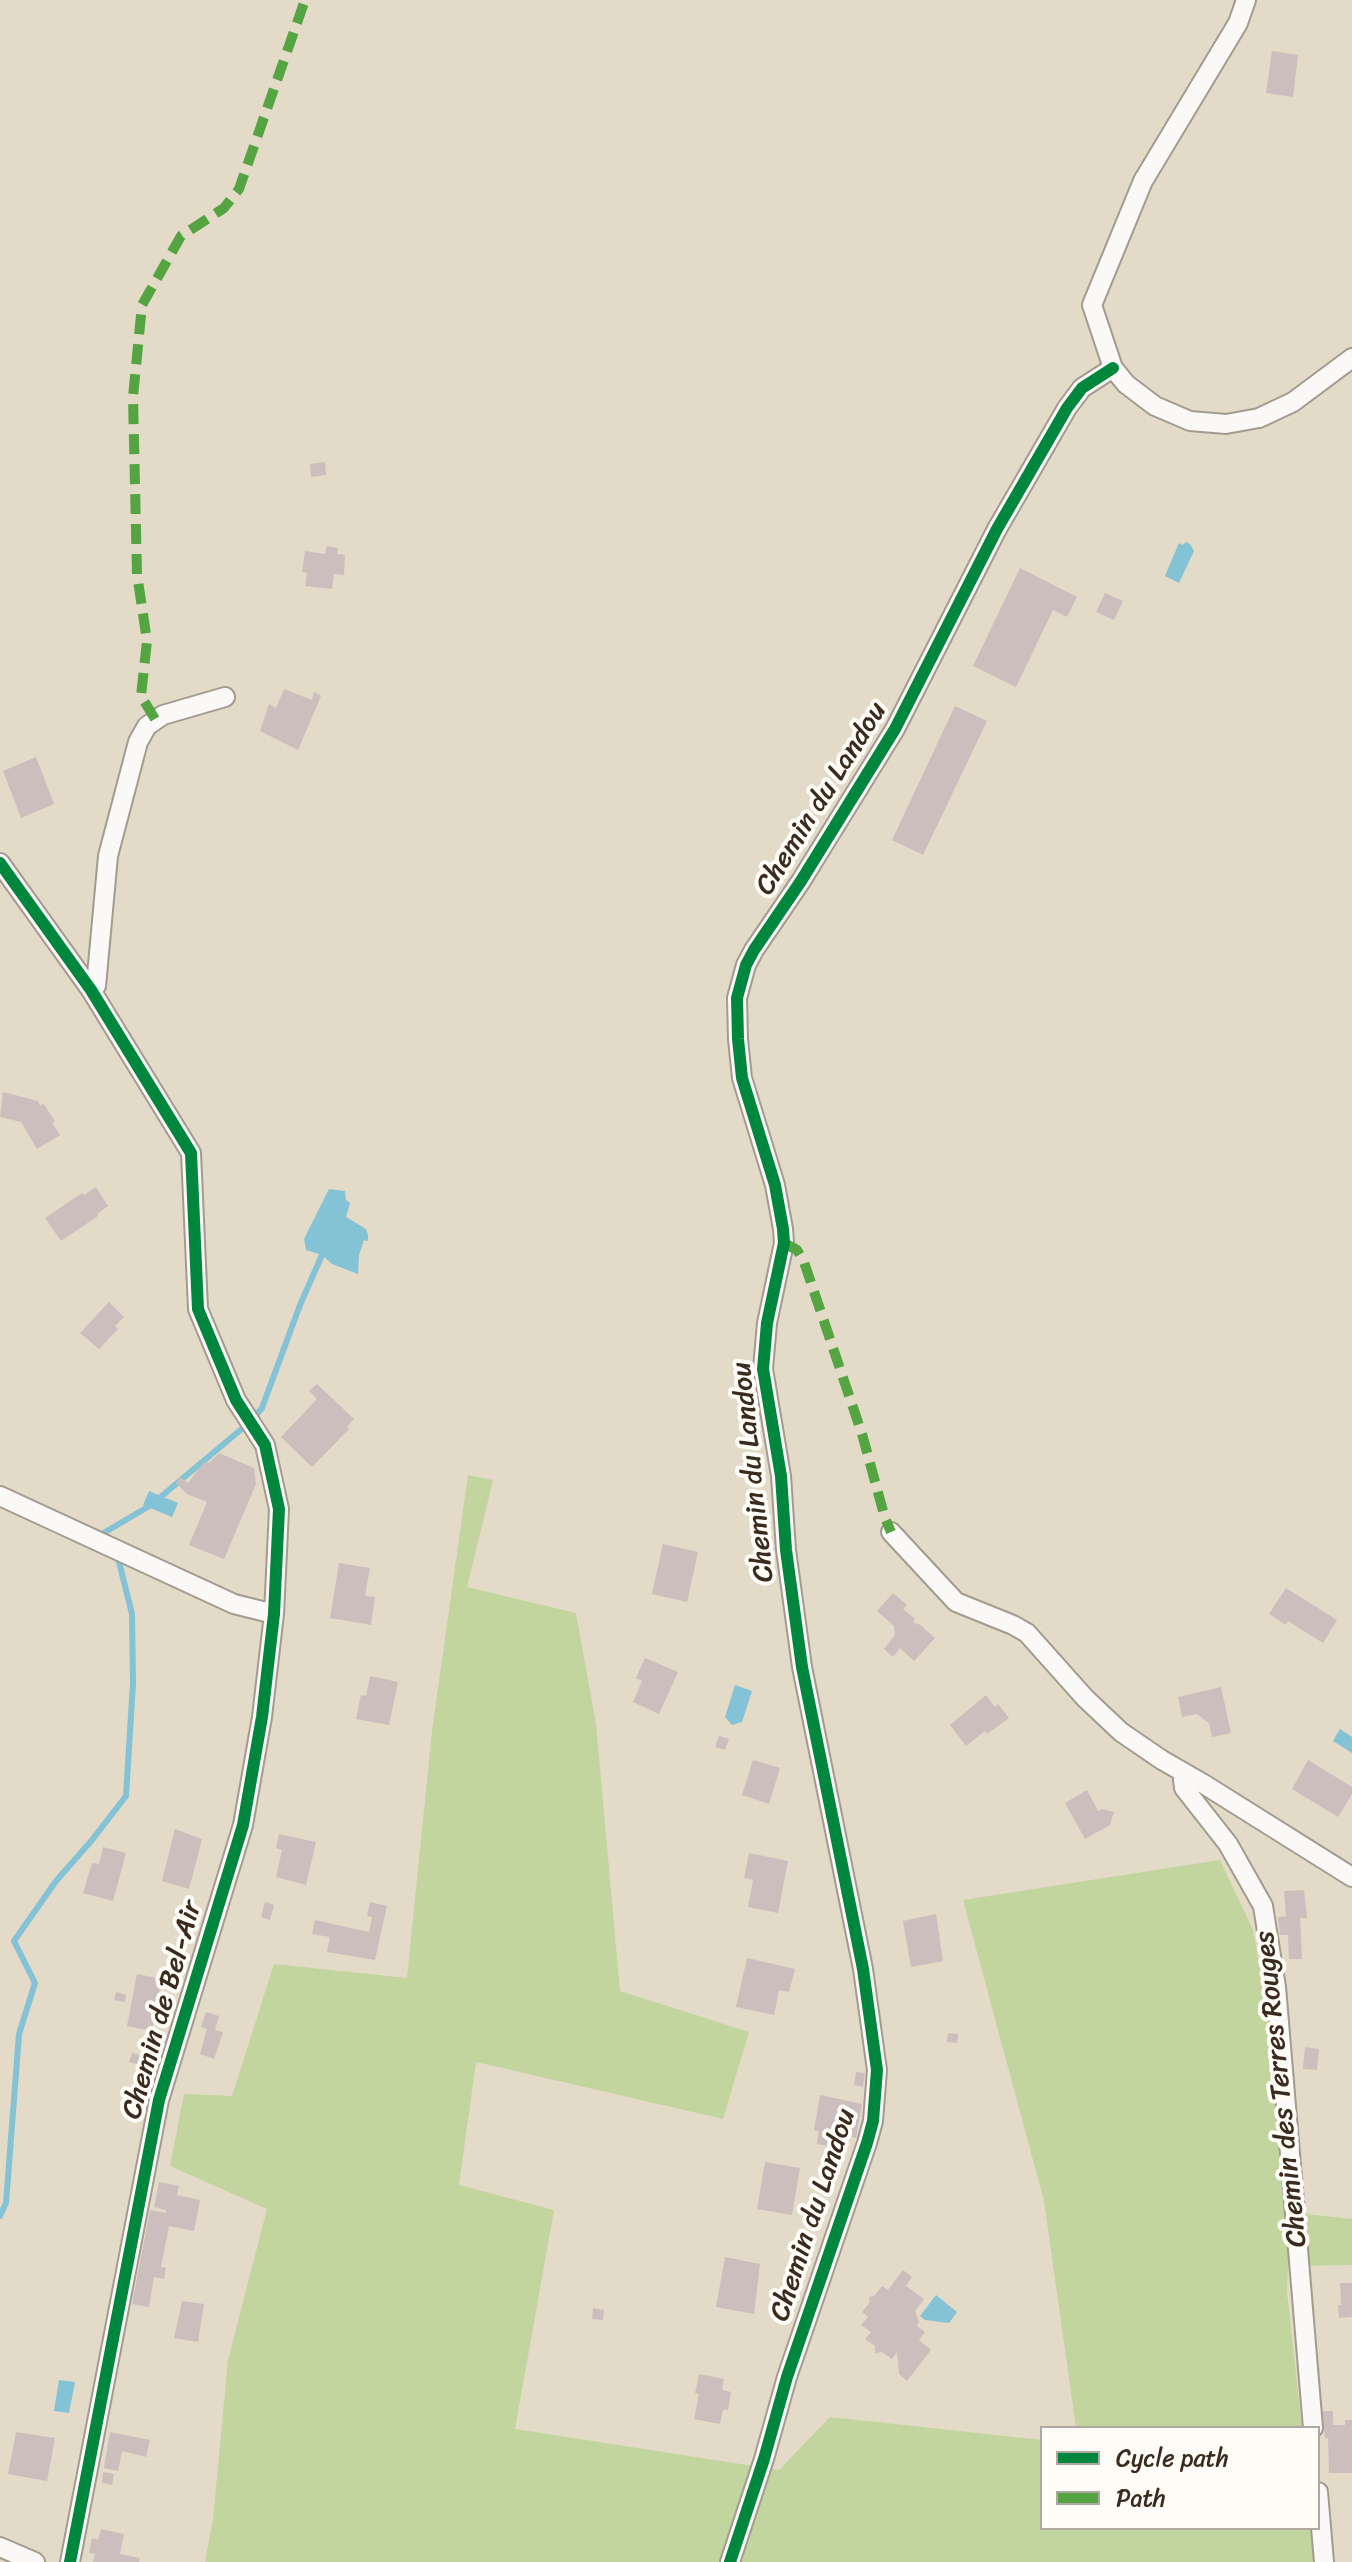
<!DOCTYPE html>
<html>
<head>
<meta charset="utf-8">
<style>
  body { margin:0 }
  #map { position:relative; width:1352px; height:2562px; overflow:hidden; background:#e3dac8; font-family:Sriracha,sans-serif }
  canvas { display:block }
  .legend { position:absolute; left:1040px; top:2426px; width:280px; height:104px; box-sizing:border-box; background:#fdfcf7; border:2px solid #afa8a0; margin:0; padding:10px 14px; list-style:none; font-size:24px; color:#3b2a1e }
  .legend li { display:flex; align-items:center; gap:16px; height:40px }
  .legend b { width:40px; border:2px solid #afa8a0 }
</style>
</head>
<body>
<div id="map">
<canvas width="1352" height="2562"></canvas>
<ul class="legend">
<li><b style="height:10px;background:#00873e"></b>Cycle path</li>
<li><b style="height:10px;background:#54a441"></b>Path</li>
</ul>
</div>
<script>
const g = document.querySelector('canvas').getContext('2d');
g.lineJoin = 'round';
function fillPath(path, color) { g.fillStyle = color; g.fill(path, 'evenodd'); }
const toPath = rows => new Path2D(rows.map(r => 'M' + r).join(''));
function stroke(path, color, width, dash) { g.strokeStyle = color; g.lineWidth = width; g.lineCap = dash ? 'butt' : 'round'; g.setLineDash(dash || []); g.stroke(path); }
function label(font, color, halo, rows, align = 'center') {
  g.font = font + ' Sriracha,sans-serif'; g.lineWidth = 8; g.setLineDash([]); g.textBaseline = 'middle'; g.strokeStyle = halo; g.fillStyle = color; for (const [text, x, y, turn = 0] of rows) {
    g.save(); g.translate(x, y); g.rotate((+turn || 0) * Math.PI / 180); g.textAlign = isNaN(turn) ? turn : align; if (halo) g.strokeText(text, 0, 0); g.fillText(text, 0, 0); g.restore();
  }
}
fillPath(toPath([
  [468,1475,493,1480,467,1587,576,1613,596,1724,620,1991,749,2032,723,2119,476,2062,459,2185,554,2210,515,2429,779,2470,830,2417,1042,2440,1042,2528,1313,2528,1316,2562,205,2562,213,2519,228,2360,267,2209,170,2166,184,2094,232,2096,274,1964,407,1978,432,1731],
  [1220,1860,1253,1930,1306,2214,1352,2219,1352,2265,1288,2266,1287,2292,1302,2428,1076,2428,1044,2201,963,1900]
]), '#c3d59e');
fillPath(toPath([
  [1186,542,1190,544,1194,551,1179,583,1165,576,1179,543,1182,545],
  [329,1189,345,1191,346,1200,350,1203,346,1217,366,1229,368,1235,368,1241,364,1240,359,1255,358,1274,332,1264,322,1255,306,1250,304,1239],
  [149,1491,178,1503,172,1517,143,1505],
  [735,1685,752,1691,742,1722,732,1725,725,1717],
  [1340,1729,1352,1737,1352,1753,1333,1741],
  [936,2295,957,2312,949,2323,925,2320,920,2316],
  [59,2380,75,2382,69,2413,54,2411]
]), '#84c2d5');
stroke(toPath([
  [257,1414,262,1408,300,1305,322,1255],
  [102,1534,151,1505,244,1427],
  [0,2216,6,2203,19,2034,35,1983,14,1941,56,1881,92,1840,126,1796,133,1683,132,1614,119,1562]
]), '#84c2d5', 6);
fillPath(toPath([
  [1272,51,1298,55,1293,97,1266,93],
  [325,462,326,475,311,477,310,464],
  [327,546,338,548,337,554,345,555,344,575,334,574,332,589,305,586,307,573,302,572,305,551,325,554],
  [1020,568,1077,597,1067,617,1053,610,1016,687,973,666],
  [1105,593,1123,601,1114,620,1096,612],
  [284,689,312,700,314,692,321,696,298,750,260,731,269,704,276,708],
  [955,706,987,721,923,855,892,840],
  [36,757,54,804,21,818,3,771],
  [3,1092,38,1101,40,1106,43,1103,55,1121,52,1123,60,1135,37,1149,21,1122,0,1117],
  [96,1187,108,1206,97,1214,98,1216,61,1241,45,1218,82,1193,84,1195],
  [109,1302,124,1317,115,1326,118,1329,99,1349,80,1333],
  [317,1384,354,1419,347,1427,349,1429,312,1467,281,1437,317,1399,309,1391],
  [219,1453,254,1468,256,1484,224,1559,189,1545,207,1502,187,1494,176,1483,180,1477,188,1483,204,1462,209,1463],
  [663,1544,698,1552,687,1602,652,1594],
  [339,1563,370,1568,365,1596,375,1597,371,1625,330,1618],
  [1286,1588,1337,1620,1323,1643,1288,1621,1286,1625,1269,1614],
  [893,1593,907,1605,903,1609,915,1619,913,1622,917,1625,918,1623,935,1638,914,1661,900,1648,893,1657,884,1649,895,1635,894,1626,877,1611],
  [645,1658,678,1672,659,1714,633,1702,642,1681,636,1678],
  [370,1676,398,1682,389,1725,356,1719,361,1695,366,1696],
  [1221,1687,1231,1733,1212,1737,1209,1723,1197,1714,1182,1717,1178,1697],
  [986,1695,995,1707,998,1704,1009,1718,987,1734,985,1731,966,1746,950,1725],
  [719,1736,729,1739,725,1750,715,1747],
  [753,1760,780,1768,769,1804,742,1795],
  [1308,1760,1352,1787,1352,1794,1338,1817,1292,1789],
  [1087,1790,1098,1811,1102,1809,1114,1812,1110,1825,1085,1839,1065,1803],
  [175,1829,202,1839,189,1889,162,1881],
  [279,1834,316,1842,306,1885,276,1877,282,1850,276,1848],
  [103,1847,126,1853,113,1901,83,1893,92,1863,99,1864],
  [749,1853,788,1861,778,1913,748,1907,753,1880,744,1878],
  [1304,1890,1307,1918,1300,1918,1302,1959,1289,1959,1288,1935,1280,1935,1278,1917,1286,1916,1284,1891],
  [265,1902,274,1905,270,1920,261,1917],
  [370,1902,387,1906,375,1960,327,1952,330,1937,312,1934,315,1920,369,1932,372,1917,367,1916],
  [936,1914,943,1961,911,1967,903,1921],
  [747,1958,795,1969,789,1992,779,1990,774,2015,736,2007],
  [137,1974,162,1979,152,2031,127,2026],
  [116,1992,126,1995,125,2002,114,2000],
  [206,2012,219,2016,215,2030,223,2032,214,2059,200,2054,207,2029,201,2027],
  [948,2033,958,2034,957,2043,947,2042],
  [1305,2047,1319,2049,1317,2070,1303,2069],
  [132,2053,147,2057,144,2066,129,2062],
  [856,2072,865,2073,863,2087,854,2085],
  [820,2095,862,2104,856,2138,840,2135,837,2147,817,2144,819,2131,814,2130],
  [765,2162,800,2168,792,2215,757,2209],
  [159,2182,179,2186,177,2195,200,2200,194,2231,169,2226,161,2267,166,2268,164,2279,154,2277,149,2307,132,2304,150,2210,166,2213,166,2210,154,2207],
  [725,2257,760,2264,754,2314,716,2307],
  [903,2270,912,2277,906,2286,924,2299,915,2311,919,2322,917,2326,925,2332,919,2340,931,2350,907,2381,899,2374,897,2352,892,2359,882,2352,875,2353,875,2346,865,2339,871,2332,861,2325,868,2317,862,2312,870,2302,869,2297,874,2296,882,2286,888,2290],
  [1340,2283,1352,2283,1352,2317,1339,2318,1338,2305,1341,2305],
  [182,2301,204,2304,198,2342,174,2338],
  [593,2308,604,2310,603,2320,592,2319],
  [699,2374,724,2379,722,2390,731,2392,728,2410,723,2410,720,2424,694,2419,699,2394,695,2393],
  [1322,2411,1333,2411,1333,2425,1345,2425,1345,2420,1352,2420,1352,2473,1329,2473,1328,2438,1325,2438],
  [16,2432,55,2438,47,2481,8,2474],
  [110,2432,150,2440,146,2457,122,2451,118,2471,104,2468],
  [103,2472,114,2474,112,2485,102,2483],
  [101,2529,124,2534,120,2554,140,2558,139,2562,93,2562,95,2554,89,2553,92,2538,98,2540]
]), '#cbbebd');
const minor = toPath([
  [1246,0,1238,23,1143,181,1092,305,1113,368,1126,384,1155,406,1190,421,1226,424,1259,418,1293,402,1352,358],
  [0,863,91,990,191,1153,198,1309,236,1400,265,1445,279,1509,274,1614,262,1717,243,1825,159,2100,70,2562],
  [91,990,96,986,108,856,138,742,147,726,163,715,225,697],
  [0,1496,234,1604,274,1614],
  [891,1532,956,1602,1013,1625,1027,1633,1085,1698,1121,1732,1162,1760,1202,1783,1352,1877],
  [1186,1774,1183,1780,1184,1788,1228,1844,1263,1906,1276,1987,1313,2428],
  [1318,2492,1324,2562],
  [0,2547,35,2562],
  [730,2562,764,2459,787,2377,867,2143,873,2121,877,2070,863,1969,802,1667,786,1550,781,1476,763,1369,767,1323,784,1243,783,1229,775,1185,742,1078,738,1039,737,998,746,965,754,950,801,881,895,729,997,529,1067,408,1082,388,1113,368]
]);
stroke(minor, '#a39b8f', 22);
stroke(minor, '#fbf9f7', 18);
stroke(toPath([
  [155,719,141,696,147,641,137,574,133,397,142,305,181,236,224,208,239,189,305,0],
  [784,1243,797,1250,804,1262,862,1434,885,1518,891,1532]
]), '#54a441', 10, [20, 10]);
stroke(toPath([
  [0,863,91,990,191,1153,198,1309,236,1400,265,1445,279,1509,274,1614,262,1717,243,1825,159,2100,70,2562],
  [730,2562,764,2459,787,2377,867,2143,873,2121,877,2070,863,1969,802,1667,786,1550,781,1476,763,1369,767,1323,784,1243,783,1229,775,1185,742,1078,738,1039,737,998,746,965,754,950,801,881,895,729,997,529,1067,408,1082,388,1113,368]
]), '#00873e', 12);
label('28px', '#3b2a1e', '#fdfcf7', [
  ["Chemin du Landou",822,799,-58],
  ["Chemin du Landou",754,1472,-96],
  ["Chemin de Bel-Air",163,2010,-74],
  ["Chemin des Terres Rouges",1282,2089,-96],
  ["Chemin du Landou",814,2215,-72]
]);
</script>
</body>
</html>
